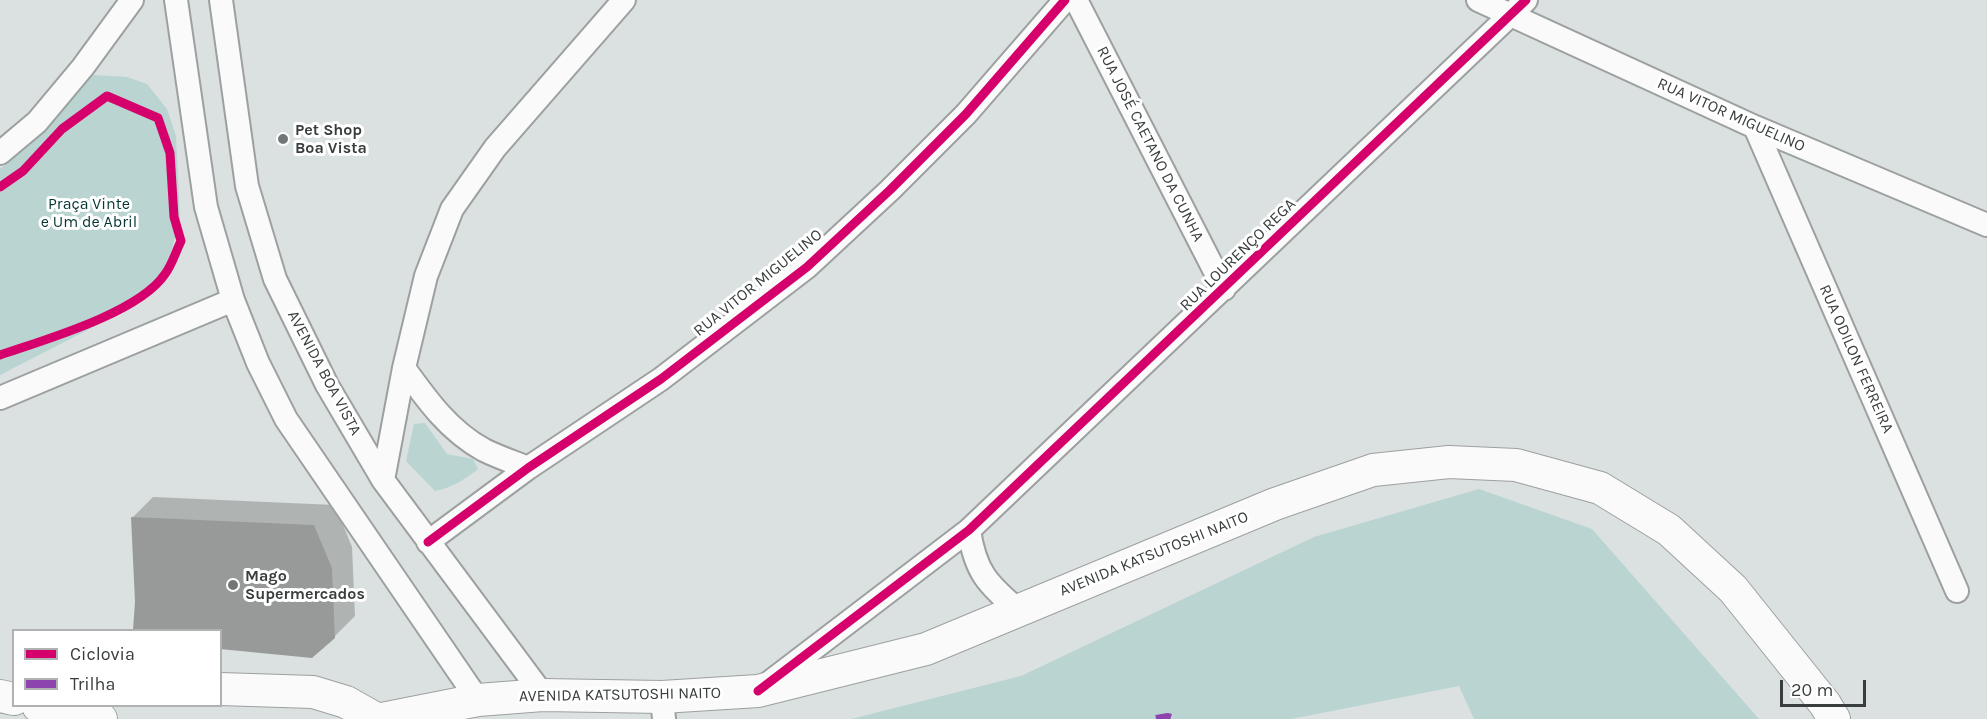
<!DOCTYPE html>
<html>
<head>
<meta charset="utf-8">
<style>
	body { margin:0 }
	#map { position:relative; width:1987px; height:719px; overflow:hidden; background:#dbe1e0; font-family:Karla,sans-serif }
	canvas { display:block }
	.legend { position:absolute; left:12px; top:629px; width:210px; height:78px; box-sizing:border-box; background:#fff; border:2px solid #b0b1b1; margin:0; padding:8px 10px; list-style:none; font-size:18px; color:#393d3d }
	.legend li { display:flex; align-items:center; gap:12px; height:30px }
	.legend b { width:30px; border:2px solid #b0b1b1 }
	.scale { position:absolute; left:1780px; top:680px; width:86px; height:27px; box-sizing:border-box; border:3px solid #393d3d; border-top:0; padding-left:8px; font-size:18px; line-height:21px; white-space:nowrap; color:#393d3d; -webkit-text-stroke:4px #fff; paint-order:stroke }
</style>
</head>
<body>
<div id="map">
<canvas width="1987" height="719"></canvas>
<ul class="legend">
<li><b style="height:8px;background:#d6006c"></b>Ciclovia</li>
<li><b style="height:8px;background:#8e44ad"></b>Trilha</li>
</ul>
<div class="scale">20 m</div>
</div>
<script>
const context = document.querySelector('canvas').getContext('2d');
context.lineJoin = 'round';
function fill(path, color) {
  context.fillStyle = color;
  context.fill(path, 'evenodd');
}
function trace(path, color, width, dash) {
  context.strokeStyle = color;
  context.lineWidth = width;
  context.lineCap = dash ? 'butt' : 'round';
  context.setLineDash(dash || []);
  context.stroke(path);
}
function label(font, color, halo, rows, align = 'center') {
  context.font = font + ' Karla,sans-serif';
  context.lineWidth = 6;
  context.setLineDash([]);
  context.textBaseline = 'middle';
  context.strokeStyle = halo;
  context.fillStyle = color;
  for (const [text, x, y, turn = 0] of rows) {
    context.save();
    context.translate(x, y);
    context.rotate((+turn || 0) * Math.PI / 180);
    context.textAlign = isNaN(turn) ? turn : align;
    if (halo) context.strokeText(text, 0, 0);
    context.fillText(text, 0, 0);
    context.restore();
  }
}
const green = new Path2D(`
	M 94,75 L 127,77 L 147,84 L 167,109 L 176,136 L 180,219 L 162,284 L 105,321 L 0,375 L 0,169 L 30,145 L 68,95 Z
	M 425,423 L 447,454 L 473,459 L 478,469 C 465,479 452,488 435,491 L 406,461 L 414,424 Z
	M 1479,489 L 1592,529 L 1759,719 L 1474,719 L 1459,686 L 1291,719 L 851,719 L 1021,676 L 1314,537 Z`);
const shadow = new Path2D(`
	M 153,497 L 335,505 L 352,547 L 355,616 L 334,637 L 220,630 L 134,630 L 136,602 L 132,518 Z`);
const building = new Path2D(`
	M 131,517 L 314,525 L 332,568 L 335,638 L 312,658 L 220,649 L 220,630 L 133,630 L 135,602 Z`);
const minor = new Path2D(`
	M 176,0 L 206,207 L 233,300 L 258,363 L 286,419 L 478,700
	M 221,0 L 247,186 L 275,279 L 327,385 L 383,480 L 543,695
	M 1076,0 L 1224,289
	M 1478,0 L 1755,127 L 1987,225
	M 1755,127 L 1957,591
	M 0,153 L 37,122 L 83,67 L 132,0
	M 404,368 C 427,400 449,431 484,450 C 498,457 513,462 528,468
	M 0,398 L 233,300
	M 383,480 L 404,368 L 426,276 L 452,209 L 495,148 L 624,0
	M 969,530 C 975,571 987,584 1018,610
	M 428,542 L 528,468 L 661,379 L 807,267 L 890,190 L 966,114 L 1065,0
	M 766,685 L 969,530 L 1526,0
	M 662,697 L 664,719`);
const secondary = new Path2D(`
	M 220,689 L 313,692 L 346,702 L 376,719
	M 0,696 L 14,699
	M 38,706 L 57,711 L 83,712 L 101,719
	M 382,719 L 478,700 L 543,695 L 662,697 L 758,691 L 926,649 L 1275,504 L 1373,470 L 1449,462 L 1516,465 L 1600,488 L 1669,530 L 1733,589 L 1825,704 L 1834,719`);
const quiet = new Path2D(`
	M 1156,719 L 1168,717 L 1174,719`);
const cycleway = new Path2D(`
	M 0,187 L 23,171 L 62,129 L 107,96 L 158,118 L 170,153 L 174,217 L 181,241 C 176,251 172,265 165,274 C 139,313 44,340 0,355
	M 428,542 L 528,468 L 661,379 L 807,267 L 890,190 L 966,114 L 1065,0
	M 758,691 L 969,530 L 1526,0`);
const markers = [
	[283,139,6,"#727676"],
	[233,585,6,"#727676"]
];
const streetNames = [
	["RUA VITOR MIGUELINO",1731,115,24],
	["RUA JOSÉ CAETANO DA CUNHA",1150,144,63],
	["RUA LOURENÇO REGA",1238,255,-44],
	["RUA VITOR MIGUELINO",758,283,-39],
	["RUA ODILON FERREIRA",1856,359,66],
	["AVENIDA BOA VISTA",324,373,62],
	["AVENIDA KATSUTOSHI NAITO",1154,554,-22],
	["AVENIDA KATSUTOSHI NAITO",620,695,-1]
];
const poiNames = [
	["Pet Shop",295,130],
	["Boa Vista",295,148],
	["Mago",245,576],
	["Supermercados",245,594]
];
const parkNames = [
	["Praça Vinte",89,204],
	["e Um de Abril",89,222]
];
fill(green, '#b9d4d1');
fill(shadow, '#0003');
fill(building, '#989a9a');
trace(minor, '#9ca09f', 26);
trace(secondary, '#9ca09f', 34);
trace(minor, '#fafafa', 22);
trace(secondary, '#fafafa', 32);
trace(quiet, '#8e44ad', 8, [15, 8]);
trace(cycleway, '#d6006c', 9);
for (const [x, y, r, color] of markers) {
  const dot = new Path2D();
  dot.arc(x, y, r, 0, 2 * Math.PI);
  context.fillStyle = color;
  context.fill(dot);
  trace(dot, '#fff', 2);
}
label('16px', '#393d3d', '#fff', streetNames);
label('bold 16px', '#393d3d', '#fff', poiNames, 'left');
label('16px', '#053834', '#fff', parkNames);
</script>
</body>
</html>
